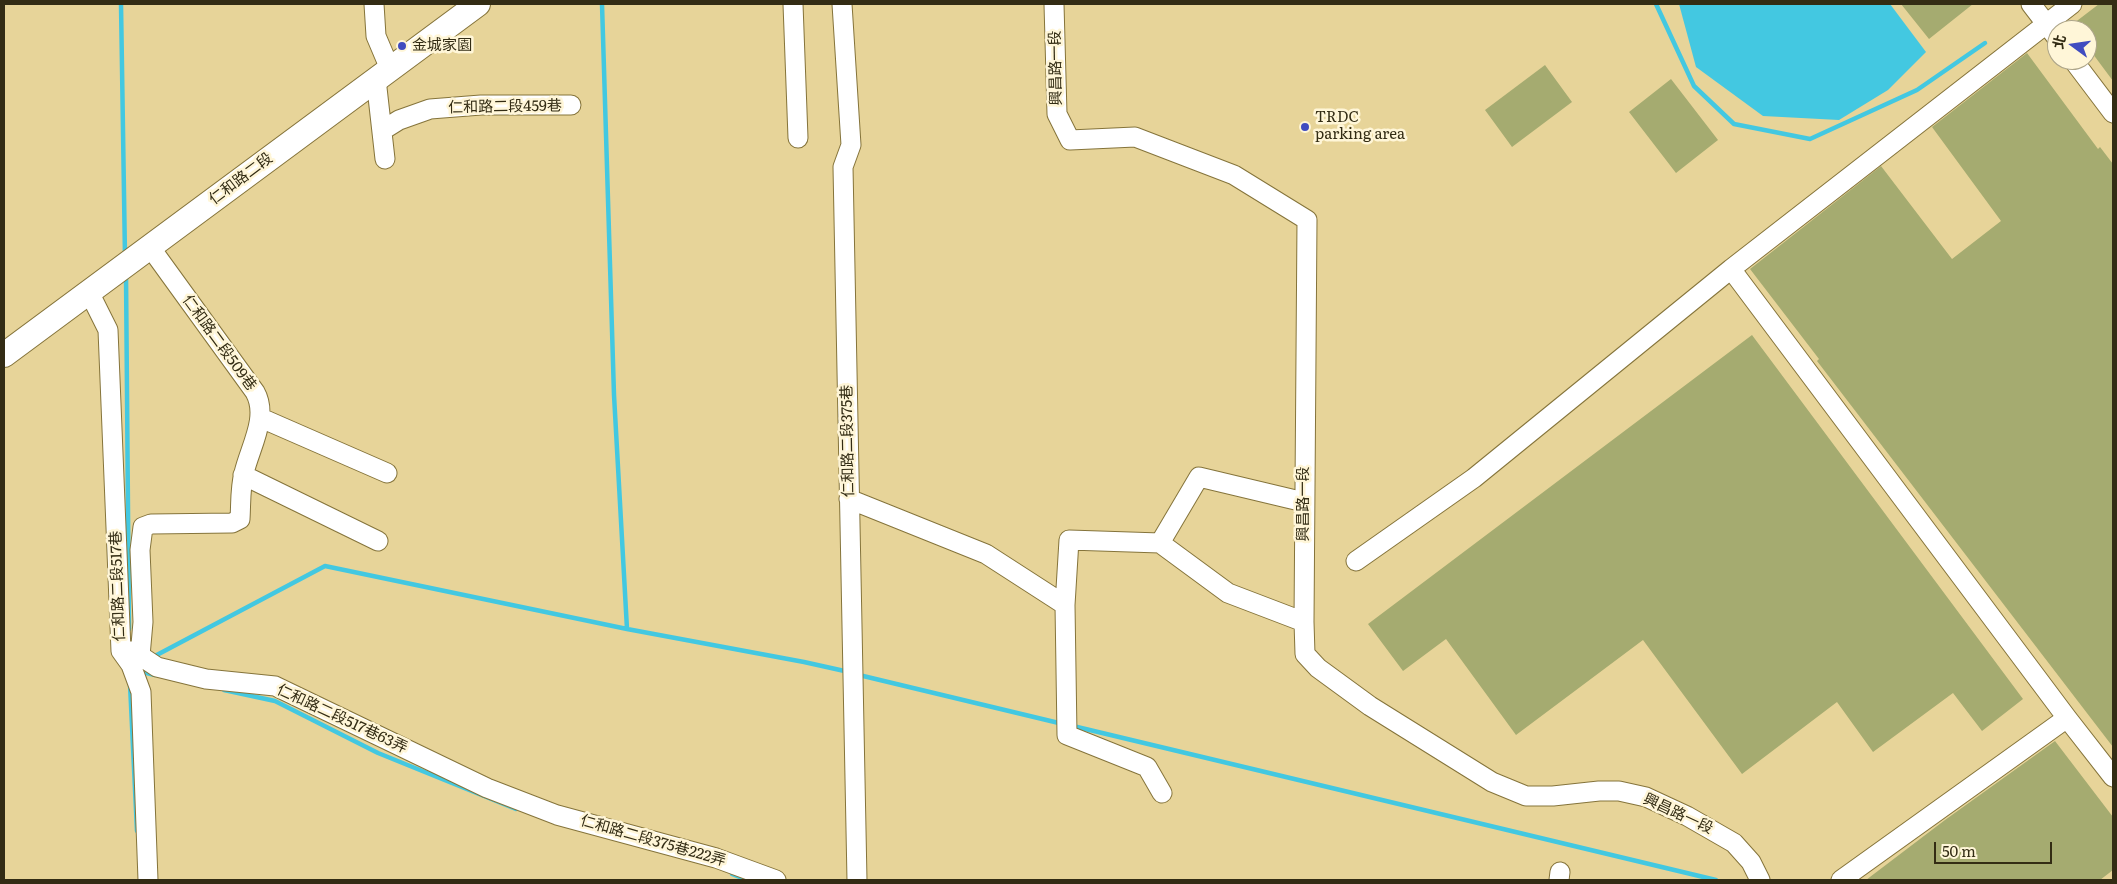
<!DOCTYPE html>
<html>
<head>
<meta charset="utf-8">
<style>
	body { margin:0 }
	#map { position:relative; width:2117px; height:884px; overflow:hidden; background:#e7d499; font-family:Literata,"Noto Sans TC",serif }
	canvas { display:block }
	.frame { position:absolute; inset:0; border:5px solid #332c14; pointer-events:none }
	.north { position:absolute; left:2047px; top:20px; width:50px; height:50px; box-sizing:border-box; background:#fff6d8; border:1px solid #ada58a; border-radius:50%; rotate:284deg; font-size:14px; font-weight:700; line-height:20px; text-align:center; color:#332c14 }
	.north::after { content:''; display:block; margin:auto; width:18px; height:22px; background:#404cc0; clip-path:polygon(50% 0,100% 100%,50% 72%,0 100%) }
	.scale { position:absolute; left:1934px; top:842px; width:118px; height:22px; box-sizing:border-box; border:2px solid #332c14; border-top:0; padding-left:6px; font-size:15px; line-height:18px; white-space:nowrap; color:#332c14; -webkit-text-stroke:4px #fff6d8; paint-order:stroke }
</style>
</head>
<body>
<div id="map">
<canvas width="2117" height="884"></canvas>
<div class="frame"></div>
<div class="north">北</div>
<div class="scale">50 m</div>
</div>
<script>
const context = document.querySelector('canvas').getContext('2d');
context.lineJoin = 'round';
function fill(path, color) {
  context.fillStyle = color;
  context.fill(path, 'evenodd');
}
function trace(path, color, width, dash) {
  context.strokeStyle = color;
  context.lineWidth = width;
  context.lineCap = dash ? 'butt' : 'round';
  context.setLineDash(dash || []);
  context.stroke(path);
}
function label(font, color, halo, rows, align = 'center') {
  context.font = font + ' Literata,"Noto Sans TC",serif';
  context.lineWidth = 5;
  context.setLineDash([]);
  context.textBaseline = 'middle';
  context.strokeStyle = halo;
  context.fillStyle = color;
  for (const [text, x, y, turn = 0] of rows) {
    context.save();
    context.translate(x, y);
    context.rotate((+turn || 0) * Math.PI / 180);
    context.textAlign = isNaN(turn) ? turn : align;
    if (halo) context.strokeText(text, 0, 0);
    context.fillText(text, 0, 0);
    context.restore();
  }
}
const water = new Path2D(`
	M 1679,4 L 1890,4 L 1926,52 L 1888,90 L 1839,120 L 1763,116 L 1696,67 Z`);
const stream = new Path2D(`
	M 121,4 L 125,257
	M 602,4 L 614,395 L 627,629
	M 1656,4 L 1694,86 L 1734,124 L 1810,139 L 1917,90 L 1985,43
	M 126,274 L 129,629
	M 153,657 L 325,566 L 627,629 L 804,662 L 849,672
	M 138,671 L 155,675
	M 859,675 L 1063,724
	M 130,684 L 137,831
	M 224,690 L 275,701 L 378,753 L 516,809
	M 1073,726 L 1716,880
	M 732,874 L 747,880`);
const building = new Path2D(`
	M 1901,4 L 1973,4 L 1929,39 Z
	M 2099,4 L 2113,4 L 2113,81 L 2087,46 L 2087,30 L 2065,30 Z
	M 2027,53 L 2098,149 L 2100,147 L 2113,164 L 2113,747 L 1817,361 L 1819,359 L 1750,269 L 1881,166 L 1952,259 L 2001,221 L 1932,127 Z
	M 1545,65 L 1572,102 L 1512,147 L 1485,110 Z
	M 1671,79 L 1718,140 L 1676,173 L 1629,112 Z
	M 1752,335 L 2023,699 L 1982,731 L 1953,693 L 1873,752 L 1837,702 L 1742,774 L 1643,640 L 1516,735 L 1446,639 L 1403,671 L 1368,624 Z
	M 2055,741 L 2113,817 L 2113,870 L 2100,880 L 1866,880 L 1945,820 Z`);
const minor = new Path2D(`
	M 374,4 L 376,36 L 390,69
	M 793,4 L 798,138
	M 842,4 L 851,145 L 843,167 L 857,880
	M 1054,4 L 1057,114 L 1070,140 L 1135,137 L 1234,175 L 1307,220 L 1304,622 L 1305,654 L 1318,668 L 1370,706 L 1492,782 L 1526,796 L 1553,796 L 1599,791 L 1619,791 L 1646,797 L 1687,816 L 1734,843 L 1751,862 L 1760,880
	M 2031,4 L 2057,38
	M 2073,60 L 2113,113
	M 376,79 L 385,159
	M 383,130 L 399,120 L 430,109 L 481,105 L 571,105
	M 1731,269 L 2067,718 L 2113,777
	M 89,292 L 108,330 L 121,651 L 131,665 L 141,692 L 148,880
	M 261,418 L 387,473
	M 243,475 L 378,541
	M 849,499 L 986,554 L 1065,605
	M 1160,543 L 1199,477 L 1304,502
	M 1356,561 L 1474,478 L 1731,269 L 2072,4
	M 121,651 L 133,651 L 157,667 L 206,679 L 275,686 L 487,788 L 557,815 L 716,858 L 776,880
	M 140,656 L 143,622 L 140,550 L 143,527 L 151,524 L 232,523 L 240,519 C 241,504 240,488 244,473 C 250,447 269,417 255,392 L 150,247
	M 1162,793 L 1147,767 L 1067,735 L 1065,605 L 1069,540 L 1160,543 L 1228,593 L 1304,622
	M 1559,880 L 1560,872
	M 1841,880 L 2067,718`);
const major = new Path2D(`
	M 4,355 L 478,4`);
const markers = [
	[402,46,5,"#404cc0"],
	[1305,127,5,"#404cc0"]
];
const poiNames = [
	["金城家園",412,46],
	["TRDC",1315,118],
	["parking area",1315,135]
];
const streetNames = [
	["興昌路一段",1056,68,-91],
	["仁和路二段459巷",505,107,-1],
	["仁和路二段",241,179,-37],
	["仁和路二段509巷",219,343,54],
	["仁和路二段375巷",848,441,-91],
	["興昌路一段",1304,504,-90],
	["仁和路二段517巷",118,586,-92],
	["仁和路二段517巷63弄",342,719,25],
	["興昌路一段",1678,814,25],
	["仁和路二段375巷222弄",653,841,16]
];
fill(water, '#43c8e1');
trace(stream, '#43c8e1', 4.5);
fill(building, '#a5ab70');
trace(minor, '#85743b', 21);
trace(major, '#85743b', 26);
trace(minor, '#fff', 19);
trace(major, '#fff', 24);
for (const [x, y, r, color] of markers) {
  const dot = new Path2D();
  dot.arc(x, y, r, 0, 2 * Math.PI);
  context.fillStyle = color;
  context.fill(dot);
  trace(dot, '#fff6d8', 2);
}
label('15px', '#332c14', '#fff6d8', poiNames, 'left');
label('15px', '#332c14', '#fff6d8', streetNames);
</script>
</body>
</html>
